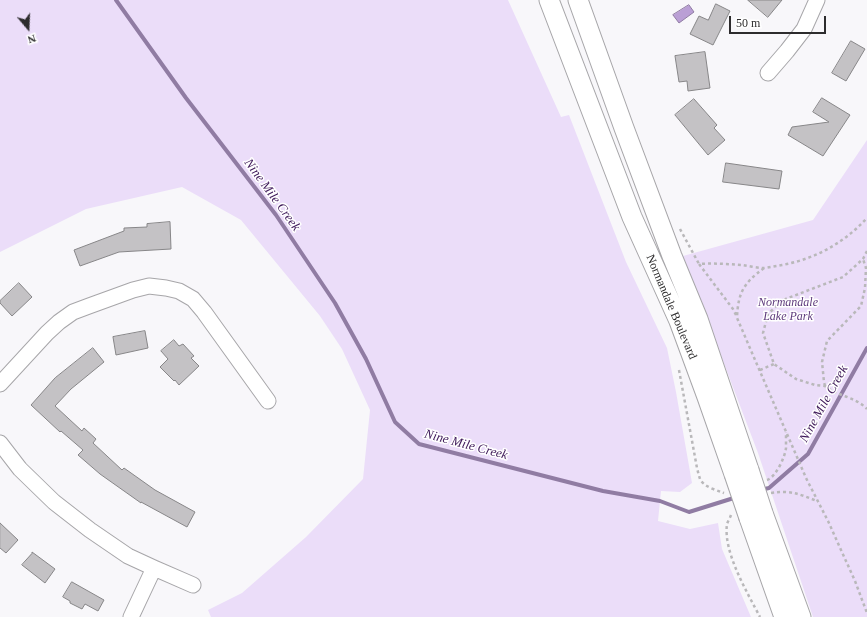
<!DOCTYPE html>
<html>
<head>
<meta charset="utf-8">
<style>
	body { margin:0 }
	#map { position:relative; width:867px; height:617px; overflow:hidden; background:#f8f7fa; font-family:"Times New Roman",serif }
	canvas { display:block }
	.north { position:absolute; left:8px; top:8px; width:40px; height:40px; -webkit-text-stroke:3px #fff; paint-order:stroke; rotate:161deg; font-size:11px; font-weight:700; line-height:16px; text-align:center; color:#2d2c2d }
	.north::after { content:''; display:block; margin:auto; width:14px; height:18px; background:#2d2c2d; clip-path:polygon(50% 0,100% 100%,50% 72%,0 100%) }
	.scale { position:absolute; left:729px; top:16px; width:97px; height:18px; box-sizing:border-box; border:2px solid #2d2c2d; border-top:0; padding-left:5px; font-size:12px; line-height:14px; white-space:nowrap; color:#2d2c2d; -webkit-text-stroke:3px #fff; paint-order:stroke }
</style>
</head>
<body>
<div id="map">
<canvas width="867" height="617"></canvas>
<div class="north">N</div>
<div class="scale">50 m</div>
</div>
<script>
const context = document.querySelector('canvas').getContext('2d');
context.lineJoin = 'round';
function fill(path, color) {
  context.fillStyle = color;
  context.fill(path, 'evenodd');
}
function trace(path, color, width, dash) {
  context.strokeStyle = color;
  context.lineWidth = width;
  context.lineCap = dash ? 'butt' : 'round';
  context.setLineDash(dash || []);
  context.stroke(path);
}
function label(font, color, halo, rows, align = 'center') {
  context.font = font + ' "Times New Roman",serif';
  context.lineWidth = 3;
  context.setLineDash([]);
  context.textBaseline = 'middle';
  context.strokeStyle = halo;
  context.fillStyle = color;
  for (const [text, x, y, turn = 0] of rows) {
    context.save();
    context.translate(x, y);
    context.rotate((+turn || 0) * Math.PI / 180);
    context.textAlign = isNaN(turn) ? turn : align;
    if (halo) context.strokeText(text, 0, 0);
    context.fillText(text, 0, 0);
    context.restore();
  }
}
const green = new Path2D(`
	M 0,0 L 508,0 L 561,117 L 569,115 L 626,262 L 667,348 L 676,392 L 692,483 L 680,492 L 661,491 L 658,521 L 690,529 L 718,523 L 722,549 L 751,617 L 211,617 L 208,610 L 242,593 L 306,537 L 363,479 L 370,410 L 342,349 L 320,316 L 241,220 L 182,187 L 86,209 L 0,252 Z
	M 867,140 L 867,617 L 813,617 L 758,453 L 683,256 L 813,220 Z`);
const water = new Path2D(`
	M 689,5 L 694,12 L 679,23 L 673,15 Z`);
const stream = new Path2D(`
	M 116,0 L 186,98 L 276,215 L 335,303 L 366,359 L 395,422 L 419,444 L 603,491 L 660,501 L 689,512 L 737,497
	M 760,490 L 769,488 L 808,454 L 867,348`);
const building = new Path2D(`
	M 748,0 L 782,0 L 768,17 Z
	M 716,4 L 730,11 L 713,45 L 690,34 L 699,16 L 708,20 Z
	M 851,41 L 865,49 L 846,81 L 832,73 Z
	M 705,52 L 710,88 L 688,91 L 687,81 L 679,82 L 675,56 Z
	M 822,98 L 850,115 L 823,156 L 788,135 L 792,127 L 829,122 L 813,112 Z
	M 694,99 L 717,125 L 714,128 L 725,140 L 708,155 L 675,115 Z
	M 726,163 L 782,171 L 779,189 L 723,182 Z
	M 170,222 L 171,249 L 119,252 L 80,266 L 74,250 L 124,231 L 124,228 L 147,227 L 147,224 Z
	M 19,283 L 32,297 L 12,316 L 0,303 L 0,301 Z
	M 145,331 L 148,348 L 116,355 L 113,337 Z
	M 174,340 L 179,346 L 183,344 L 194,356 L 191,358 L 199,366 L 179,385 L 175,380 L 174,381 L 160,367 L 168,359 L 161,351 Z
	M 93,348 L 104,362 L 71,389 L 55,406 L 82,431 L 84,428 L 96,439 L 93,443 L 122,470 L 124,468 L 155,490 L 195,512 L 187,527 L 141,502 L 141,503 L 100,474 L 78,455 L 83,450 L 61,431 L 60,432 L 31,405 L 55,378 Z
	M 0,523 L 18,540 L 6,553 L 0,548 Z
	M 32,553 L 32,552 L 55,569 L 45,583 L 22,565 Z
	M 72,582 L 104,600 L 98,611 L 85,604 L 82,609 L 70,603 L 70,601 L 63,597 Z`);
const path = new Path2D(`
	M 680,229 L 699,264
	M 867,251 L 863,259 L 843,277 L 783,300 L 768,314 L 763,333 L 774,364 L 796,379 L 815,385 L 825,386 C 837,396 856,397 867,409
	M 764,268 C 744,283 738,292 737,318 L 806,478 L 828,521 L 855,581 L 867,613
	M 736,315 L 733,309 L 699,264 C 714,263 728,264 742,265 C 749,266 757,268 764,268 C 770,267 776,266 782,265 C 815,259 844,243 867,218
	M 679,370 L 697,468 C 698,472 699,476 700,479 C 704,487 716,490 724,493
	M 760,370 L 774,364
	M 825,386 L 824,382 L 822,362 L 827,341 L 861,306 L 865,288 L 866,268 L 863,259
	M 767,480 C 776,477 785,457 786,448 C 786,443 786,437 786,432
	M 771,493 C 791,490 799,494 817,501
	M 731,515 C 730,518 728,521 727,524 C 723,552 747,592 760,617`);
const minor = new Path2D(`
	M 768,73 L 787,51 L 804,29 L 817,0
	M 0,384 L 47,333 L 59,322 L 73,312 L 89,306 L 133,290 L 149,286 L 166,288 L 179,291 L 193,299 L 204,312 L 268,401
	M 0,443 L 20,469 L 54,502 L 90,530 L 128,556 L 154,568 L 193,585
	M 131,617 L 154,568`);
const major = new Path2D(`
	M 549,0 L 632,217 L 679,321 L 707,397 L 734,474
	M 578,0 L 624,128 L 672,256 L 698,319 L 749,470
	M 763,513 L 801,617
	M 749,518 L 784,617`);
const majorBridge = new Path2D(`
	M 749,470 L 763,513
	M 734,474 L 749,518`);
const parkNames = [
	["Normandale",788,303],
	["Lake Park",788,317]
];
const streetNames = [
	["Normandale Boulevard",671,307,67]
];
const waterNames = [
	["Nine Mile Creek",272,195,54],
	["Nine Mile Creek",824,404,-61],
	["Nine Mile Creek",466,445,15]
];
fill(green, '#ebddf9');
fill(water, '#ba9fd5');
trace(water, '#907ca3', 1);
trace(stream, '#907ca3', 4);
fill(building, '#c4c2c5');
trace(building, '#878688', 1);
trace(minor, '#a7a6a9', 17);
trace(major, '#a7a6a9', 21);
trace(path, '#b9b8ba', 2.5, [3, 3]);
trace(minor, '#fff', 15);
trace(major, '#fff', 19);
trace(majorBridge, '#a7a6a9', 21, []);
trace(majorBridge, '#fff', 19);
label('italic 12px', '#5d397b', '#fff', parkNames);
label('12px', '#2d2c2d', '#fff', streetNames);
label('italic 13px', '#3e1959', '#fff', waterNames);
</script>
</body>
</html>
